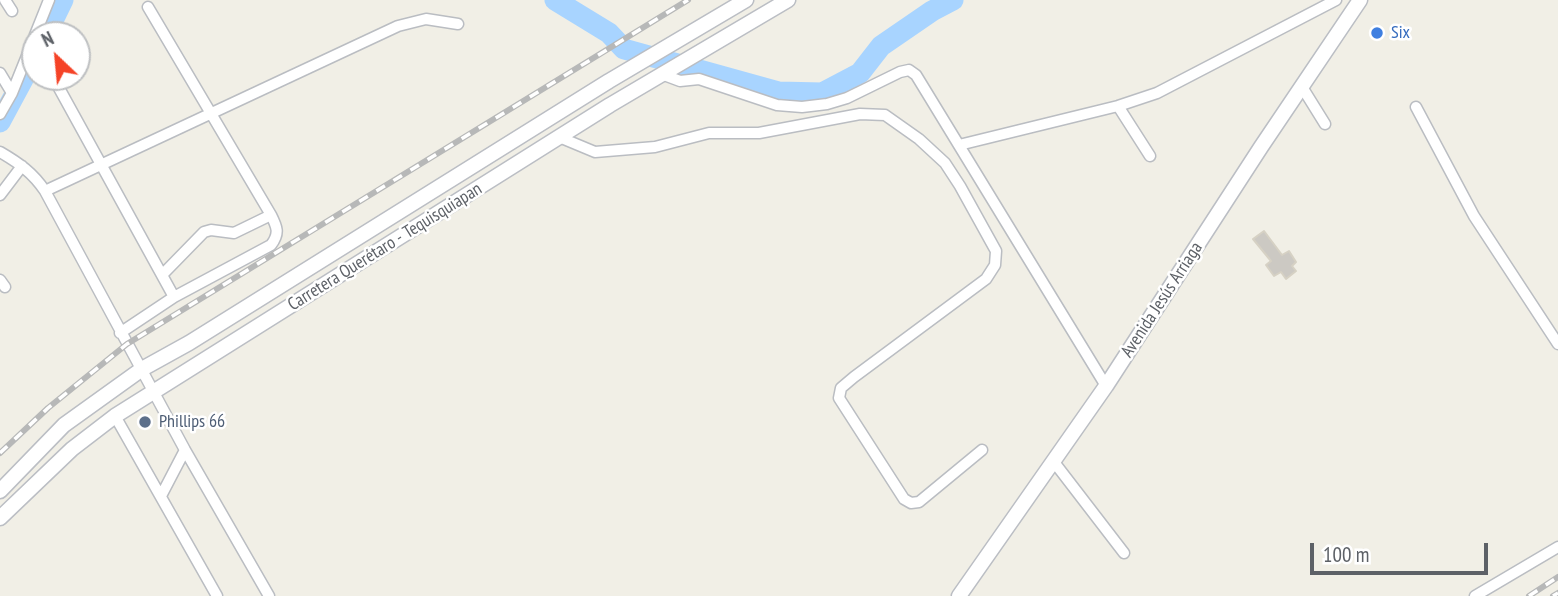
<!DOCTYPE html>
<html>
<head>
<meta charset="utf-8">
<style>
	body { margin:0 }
	#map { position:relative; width:1558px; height:596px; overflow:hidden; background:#f1efe6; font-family:"PT Sans Narrow",sans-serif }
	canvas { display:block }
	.north { position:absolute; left:21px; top:21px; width:70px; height:70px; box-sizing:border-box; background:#fff; border:2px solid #bec0c2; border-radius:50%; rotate:334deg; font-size:19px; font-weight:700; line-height:28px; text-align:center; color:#5d6167 }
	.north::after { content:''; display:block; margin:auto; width:24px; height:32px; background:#f54327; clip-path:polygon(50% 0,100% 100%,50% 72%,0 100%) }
	.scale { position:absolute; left:1310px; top:543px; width:178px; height:32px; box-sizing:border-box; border:4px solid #5d6167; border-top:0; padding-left:9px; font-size:21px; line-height:24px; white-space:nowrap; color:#5d6167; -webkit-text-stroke:5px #fff; paint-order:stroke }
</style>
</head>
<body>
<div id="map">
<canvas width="1558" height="596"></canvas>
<div class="north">N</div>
<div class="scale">100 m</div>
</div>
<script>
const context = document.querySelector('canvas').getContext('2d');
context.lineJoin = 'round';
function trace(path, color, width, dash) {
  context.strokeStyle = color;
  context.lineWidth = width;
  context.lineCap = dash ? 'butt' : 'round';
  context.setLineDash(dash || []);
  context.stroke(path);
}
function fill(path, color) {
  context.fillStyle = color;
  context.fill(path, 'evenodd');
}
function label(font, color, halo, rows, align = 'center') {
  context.font = font + ' "PT Sans Narrow",sans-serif';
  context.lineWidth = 5;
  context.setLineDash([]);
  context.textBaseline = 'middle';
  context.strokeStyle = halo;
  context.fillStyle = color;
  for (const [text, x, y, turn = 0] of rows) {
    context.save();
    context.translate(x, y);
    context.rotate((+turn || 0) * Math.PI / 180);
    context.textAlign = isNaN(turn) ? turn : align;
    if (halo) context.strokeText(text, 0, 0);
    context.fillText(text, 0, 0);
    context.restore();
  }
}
const river = new Path2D(`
	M 555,0 L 609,33 L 624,49 L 779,92 L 822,93 L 860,73 L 881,46 L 932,11 L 953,0
	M 46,35 L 63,0
	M 0,122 L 35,57`);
const building = new Path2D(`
	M 1264,231 L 1282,255 L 1289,251 L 1296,262 L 1292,266 L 1296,271 L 1286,279 L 1281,272 L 1274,276 L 1266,265 L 1271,261 L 1253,239 Z`);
const street = new Path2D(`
	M 5,0 L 12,11
	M 35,35 L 49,0
	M 0,73 L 12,93
	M 664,75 L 680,81 L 699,79 L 777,105 L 802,107 L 827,104 L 847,98 L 900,72 L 909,70 L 916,75 L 1106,386
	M 1302,87 L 1325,124
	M 59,88 L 174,297
	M 1118,106 L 1150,156
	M 1416,107 L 1474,216 L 1558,344
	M 0,114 L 12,93 L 35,36
	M 559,137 L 595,152 L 655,147 L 709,133 L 759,133 L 860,114 L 885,115 L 919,139 L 945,163 L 960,186 L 996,251 L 995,265 L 986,279 L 854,377 L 841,388 L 839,398 L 904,499 L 911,503 L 919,502 L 982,450
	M 959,145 L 1118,106 L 1157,93 L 1336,0
	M 0,152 C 19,163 33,173 45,191 L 185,450 L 269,596
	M 45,191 L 398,26 L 426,19 L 458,24
	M 0,195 L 22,166
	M 162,275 L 204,232 L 211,230 L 234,233 L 271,215
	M 0,280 L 5,287
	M 120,333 L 174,297 L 271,245 C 280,233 277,227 271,215 L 148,7
	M 115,416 L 217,596
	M 1054,462 L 1124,553
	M 161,496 L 185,450
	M 1475,596 L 1558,547`);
const secondary = new Path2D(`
	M 0,491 L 64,425 L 142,369 L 189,343 L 609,81 L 746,0
	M 0,518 L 72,449 L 115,416 L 610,105 L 788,0
	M 959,596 L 1106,386 L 1261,147 L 1360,0`);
const rail = new Path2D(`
	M 0,453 L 48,408 L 127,344 L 688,0
	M 1529,596 L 1558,577
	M 1553,596 L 1558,593`);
const markers = [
	[1377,33,7,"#3f7fe0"],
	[145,422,7,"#5c6f8a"]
];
const shopNames = [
	["Six",1391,33]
];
const streetNames = [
	["Carretera Querétaro - Tequisquiapan",385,247,-32],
	["Avenida Jesús Arriaga",1162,300,-57]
];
const serviceNames = [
	["Phillips 66",159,422]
];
trace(river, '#a8d4ff', 21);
fill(building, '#ccc9c3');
trace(building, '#d6d1c4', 2);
trace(street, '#babdc2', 13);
trace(secondary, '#bbbec4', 17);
trace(street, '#fff', 10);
trace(secondary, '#fff', 14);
trace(rail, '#b7b8b8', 6);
trace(rail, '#fff', 3.5, [10]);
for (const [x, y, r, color] of markers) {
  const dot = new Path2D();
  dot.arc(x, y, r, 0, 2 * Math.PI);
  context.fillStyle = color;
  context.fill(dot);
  trace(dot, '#fff', 2.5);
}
label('18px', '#366cbe', '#fff', shopNames, 'left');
label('18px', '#5d6167', '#fff', streetNames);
label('18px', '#4e5e75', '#fff', serviceNames, 'left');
</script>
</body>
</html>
